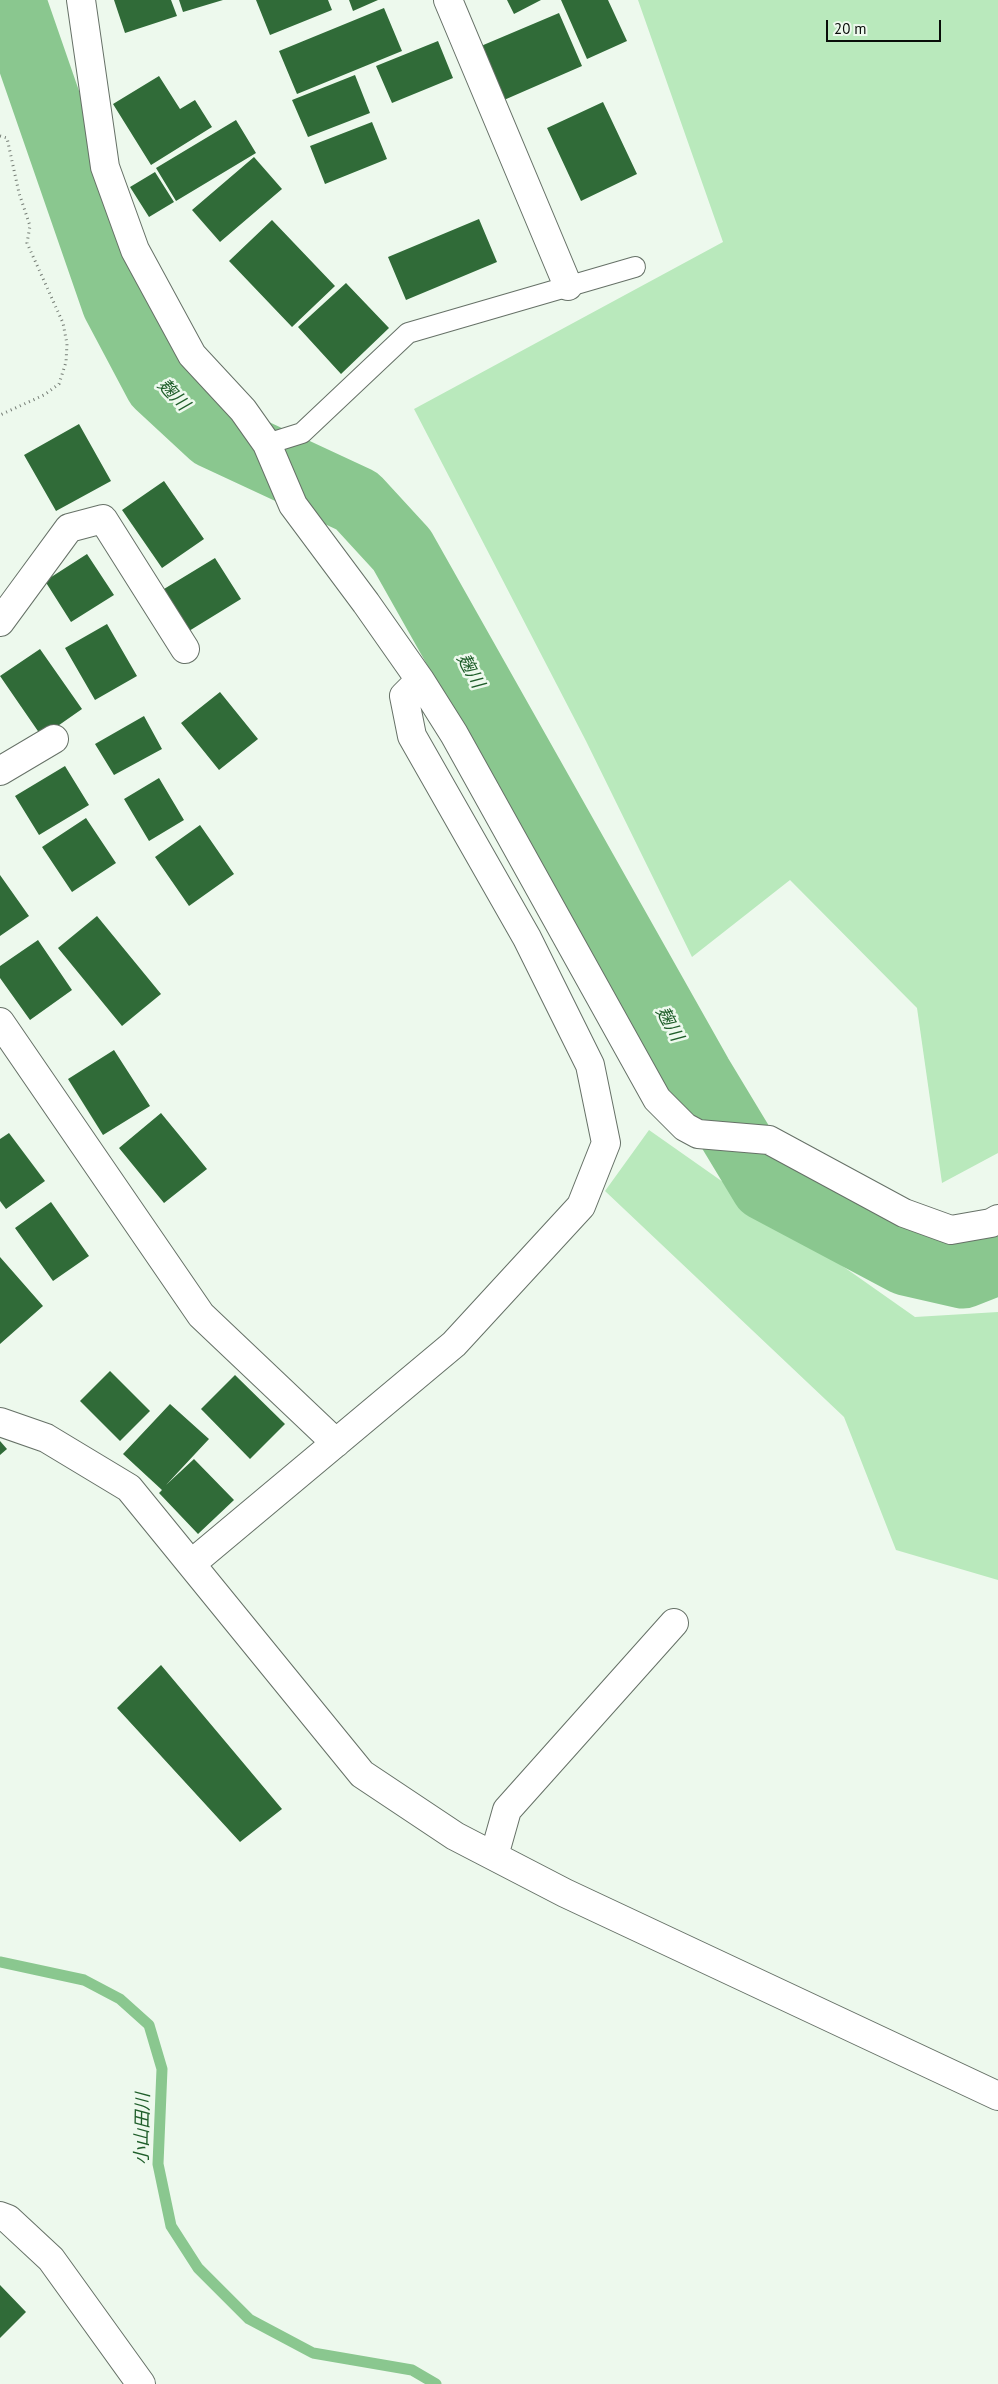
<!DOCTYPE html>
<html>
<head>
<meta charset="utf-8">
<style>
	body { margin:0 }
	#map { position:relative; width:998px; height:2384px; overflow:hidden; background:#edf9ed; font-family:"PT Sans",sans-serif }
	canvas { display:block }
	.scale { position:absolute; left:826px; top:20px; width:115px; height:22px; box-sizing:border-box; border:2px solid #090d09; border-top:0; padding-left:6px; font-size:15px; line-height:18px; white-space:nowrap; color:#090d09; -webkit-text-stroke:4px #edf9ed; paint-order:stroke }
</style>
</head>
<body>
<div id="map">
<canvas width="998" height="2384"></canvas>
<div class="scale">20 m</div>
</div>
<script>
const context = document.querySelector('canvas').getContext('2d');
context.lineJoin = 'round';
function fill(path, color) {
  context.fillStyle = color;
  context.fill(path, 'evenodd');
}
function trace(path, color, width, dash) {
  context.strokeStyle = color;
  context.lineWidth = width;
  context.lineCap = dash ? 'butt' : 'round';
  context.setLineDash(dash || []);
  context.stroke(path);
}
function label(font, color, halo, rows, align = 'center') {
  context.font = font + ' "PT Sans","Noto Sans JP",sans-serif';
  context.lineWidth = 5;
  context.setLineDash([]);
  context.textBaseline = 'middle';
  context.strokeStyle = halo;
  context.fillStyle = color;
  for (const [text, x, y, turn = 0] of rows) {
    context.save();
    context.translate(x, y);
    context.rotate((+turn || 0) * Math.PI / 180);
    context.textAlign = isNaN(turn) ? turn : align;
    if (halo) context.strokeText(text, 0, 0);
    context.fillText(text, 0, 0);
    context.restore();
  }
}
const green = new Path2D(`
	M 638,0 L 998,0 L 998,1153 L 942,1183 L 917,1008 L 790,880 L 692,957 L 586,741 L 414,409 L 723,242 Z
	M 649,1130 L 915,1317 L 998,1312 L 998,1580 L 896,1550 L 844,1417 L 605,1191 Z`);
const stream = new Path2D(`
	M 0,1962 L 84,1980 L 120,1999 L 149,2025 L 162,2069 L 158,2164 L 171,2226 L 198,2268 L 249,2319 L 313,2353 L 412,2370 L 436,2384`);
const river = new Path2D(`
	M 11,0 L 116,303 L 159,384 L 213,434 L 357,501 L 402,550 L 698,1075 L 765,1186 L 906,1261 L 963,1274 L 998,1260`);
const building = new Path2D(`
	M 114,0 L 171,0 L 177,16 L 125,33 Z
	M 179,0 L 223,0 L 183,12 Z
	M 256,0 L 328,0 L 332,10 L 270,35 Z
	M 349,0 L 378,0 L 353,11 Z
	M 507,0 L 541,0 L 514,14 Z
	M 561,0 L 608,0 L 627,41 L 587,59 Z
	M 384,8 L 402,51 L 297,94 L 279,51 Z
	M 559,13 L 582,66 L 504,100 L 481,46 Z
	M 438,41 L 453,78 L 392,103 L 376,66 Z
	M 355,75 L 370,113 L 308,137 L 292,100 Z
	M 159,76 L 180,109 L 195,100 L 212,127 L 151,165 L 113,104 Z
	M 603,102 L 637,174 L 581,201 L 547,128 Z
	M 236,120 L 256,153 L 176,201 L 156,168 Z
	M 372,122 L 387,159 L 325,184 L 310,146 Z
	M 254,157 L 282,189 L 220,242 L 192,210 Z
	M 155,172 L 174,202 L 149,217 L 130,187 Z
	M 479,219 L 497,262 L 406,300 L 388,257 Z
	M 272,220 L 335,286 L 292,327 L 229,261 Z
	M 346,283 L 389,328 L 341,374 L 298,327 Z
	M 79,424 L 111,481 L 56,511 L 24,455 Z
	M 164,481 L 204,539 L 162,568 L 122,510 Z
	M 87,554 L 114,595 L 71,622 L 45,581 Z
	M 215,558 L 241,599 L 189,631 L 164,589 Z
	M 107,624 L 137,676 L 95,700 L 65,648 Z
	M 40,649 L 82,709 L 42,737 L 0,676 Z
	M 220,692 L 258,739 L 219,770 L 181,723 Z
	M 144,716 L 162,749 L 114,775 L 95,744 Z
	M 65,766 L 89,805 L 39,835 L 15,796 Z
	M 159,778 L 184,820 L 149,841 L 124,799 Z
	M 86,818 L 116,863 L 72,892 L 42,847 Z
	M 200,825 L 234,874 L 189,906 L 155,857 Z
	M 0,875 L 29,916 L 0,936 Z
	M 97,916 L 161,994 L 122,1026 L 58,948 Z
	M 38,940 L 72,990 L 30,1020 L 0,978 L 0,966 Z
	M 114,1050 L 150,1106 L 103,1135 L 68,1079 Z
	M 161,1113 L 207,1169 L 164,1203 L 119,1148 Z
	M 9,1133 L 45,1181 L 6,1209 L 0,1201 L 0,1139 Z
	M 51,1202 L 89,1256 L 53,1281 L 15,1228 Z
	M 0,1257 L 43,1306 L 0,1344 Z
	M 110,1371 L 150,1411 L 120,1441 L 80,1401 Z
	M 235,1375 L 285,1424 L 250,1459 L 201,1409 Z
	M 170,1404 L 209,1439 L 166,1485 L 194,1459 L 234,1500 L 198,1534 L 159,1493 L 162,1490 L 123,1454 Z
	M 0,1441 L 7,1449 L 0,1455 Z
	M 161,1665 L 282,1809 L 240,1842 L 117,1708 Z
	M 0,2285 L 26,2312 L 0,2338 Z`);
const path = new Path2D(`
	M 0,136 L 7,138 L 19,193 L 30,226 L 27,243 L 63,323 L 67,344 L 66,362 L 59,384 L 44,395 L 0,415`);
const lane = new Path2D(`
	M 267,444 L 302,433 L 408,333 L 635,267`);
const street = new Path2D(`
	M 81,0 L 105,167 L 135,250 L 192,355 L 243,410 L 267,444 L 293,505 L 366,603 L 420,680 L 454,734 L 657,1099 L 685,1127 L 698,1134 L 769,1140 L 904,1213 L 951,1230 L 991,1223 L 998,1219
	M 448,0 L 568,286
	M 0,622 L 69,528 L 103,519 L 185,649
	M 0,771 L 54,739
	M 0,1022 L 201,1315 L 336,1443
	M 0,1422 L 46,1438 L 129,1488 L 362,1774 L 455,1836 L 565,1893 L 998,2096
	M 191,1564 L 454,1344 L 581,1206 L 606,1143 L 590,1065 L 527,938 L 412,736 L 404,696 L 420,680
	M 494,1856 L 507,1810 L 674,1623
	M 0,2216 L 8,2219 L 51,2259 L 141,2384`);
const waterNames = [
	["麹川",173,395,46],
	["麹川",470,671,61],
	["麹川",669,1024,61],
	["小山田川",143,2129,-89]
];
fill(green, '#b9e9bc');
trace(stream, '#8ac78f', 11);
trace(river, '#8ac78f', 69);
fill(building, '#306b38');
trace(lane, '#667167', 22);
trace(street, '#667167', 30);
trace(path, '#757d75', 3, [1, 4]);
trace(lane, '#fff', 20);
trace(street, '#fff', 28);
label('italic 18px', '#1f5e2a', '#edf9ed', waterNames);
</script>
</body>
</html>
